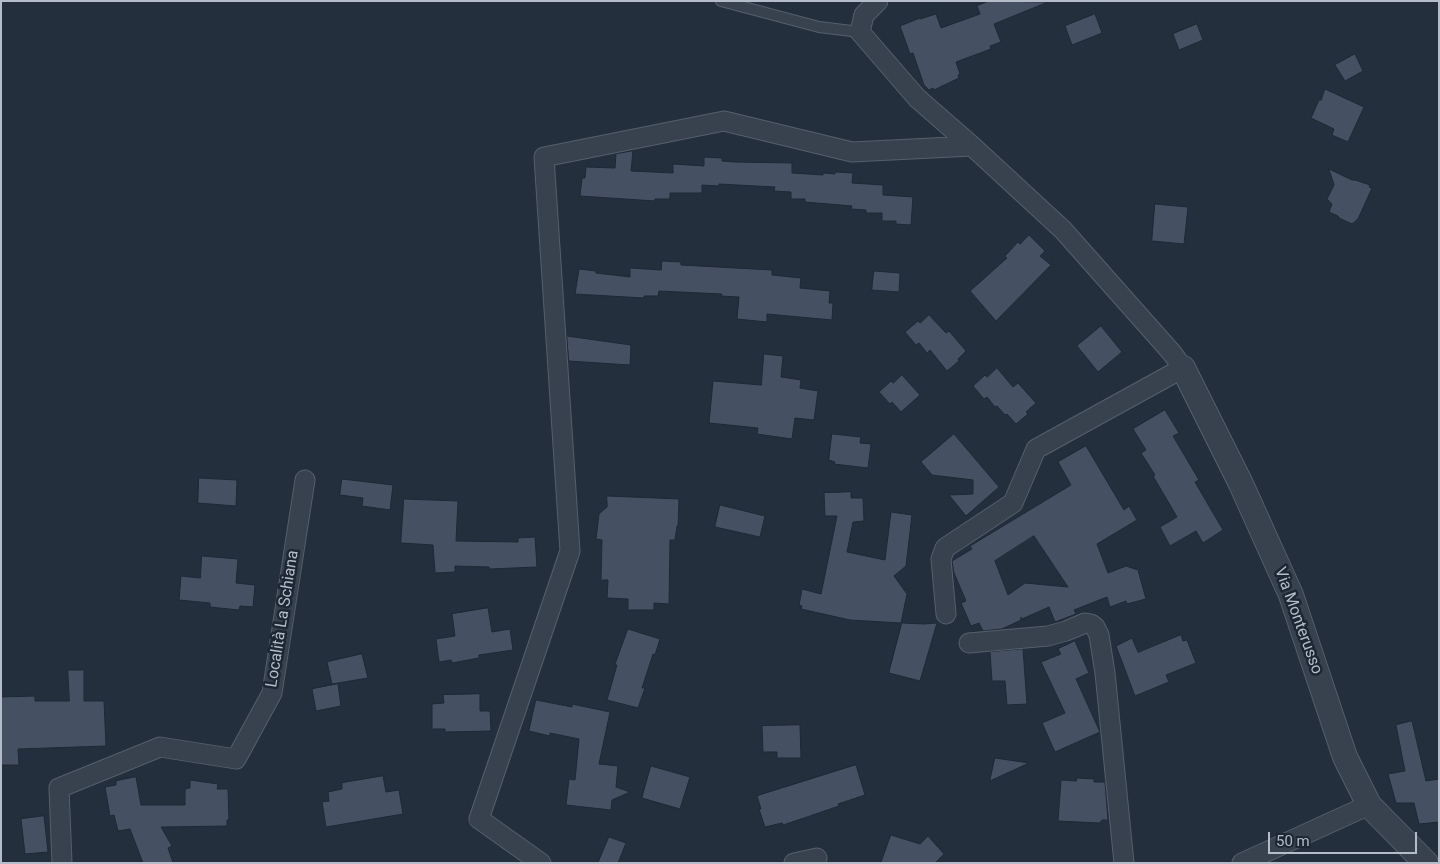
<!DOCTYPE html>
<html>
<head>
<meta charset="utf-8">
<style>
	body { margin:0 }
	#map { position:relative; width:1440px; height:864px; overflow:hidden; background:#242f3e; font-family:Roboto,sans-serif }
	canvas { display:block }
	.frame { position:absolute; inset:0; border:2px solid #b4bcc9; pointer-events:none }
	.scale { position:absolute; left:1268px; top:832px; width:149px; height:22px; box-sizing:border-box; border:2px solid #b4bcc9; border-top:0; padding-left:6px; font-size:15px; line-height:18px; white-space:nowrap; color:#b4bcc9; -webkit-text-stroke:4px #1d2633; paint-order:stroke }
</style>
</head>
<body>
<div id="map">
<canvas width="1440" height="864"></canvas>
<div class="frame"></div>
<div class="scale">50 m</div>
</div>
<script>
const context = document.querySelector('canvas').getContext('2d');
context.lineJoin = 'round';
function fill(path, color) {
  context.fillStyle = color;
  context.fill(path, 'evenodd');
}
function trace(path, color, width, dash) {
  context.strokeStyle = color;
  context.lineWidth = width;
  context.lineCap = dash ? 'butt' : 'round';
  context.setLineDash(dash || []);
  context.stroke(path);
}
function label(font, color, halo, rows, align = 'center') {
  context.font = font + ' Roboto,sans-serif';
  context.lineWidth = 5;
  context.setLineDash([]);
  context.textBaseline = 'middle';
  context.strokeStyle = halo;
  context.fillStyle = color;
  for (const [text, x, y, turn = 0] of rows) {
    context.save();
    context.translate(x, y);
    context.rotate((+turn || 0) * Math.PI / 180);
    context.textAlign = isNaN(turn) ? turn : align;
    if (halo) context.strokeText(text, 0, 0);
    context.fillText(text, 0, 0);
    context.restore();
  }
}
const building = new Path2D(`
	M 989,1 L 1048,2 L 994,24 L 1001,42 L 990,46 L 991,49 L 956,62 L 960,74 L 958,75 L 959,78 L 934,90 L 933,88 L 929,90 L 924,85 L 913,53 L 910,54 L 900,26 L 920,18 L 920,19 L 936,14 L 941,28 L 980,14 L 977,6 Z
	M 1095,14 L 1102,33 L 1072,45 L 1065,26 Z
	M 1197,24 L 1203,40 L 1179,50 L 1173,34 Z
	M 1355,54 L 1363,71 L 1345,81 L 1335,65 Z
	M 1325,89 L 1364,107 L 1348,142 L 1332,135 L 1334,129 L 1311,118 L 1319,100 L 1321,100 Z
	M 633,151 L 631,171 L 673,173 L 673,164 L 704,166 L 704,157 L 722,158 L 722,161 L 734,162 L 792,163 L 792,173 L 823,175 L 823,173 L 835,174 L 835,172 L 853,173 L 852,183 L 883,185 L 883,195 L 913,197 L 911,225 L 896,224 L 896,221 L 882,221 L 882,213 L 866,213 L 866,210 L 851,209 L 852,206 L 805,202 L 805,199 L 791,199 L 791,192 L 774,191 L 775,187 L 719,184 L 719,186 L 702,185 L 702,193 L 670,193 L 670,199 L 655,199 L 655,201 L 580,196 L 582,178 L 585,178 L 586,167 L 615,168 L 616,154 Z
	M 1329,169 L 1352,180 L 1355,180 L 1370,185 L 1369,187 L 1372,188 L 1358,219 L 1352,224 L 1339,218 L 1338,216 L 1329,212 L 1332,204 L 1327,199 L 1334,185 Z
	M 1155,204 L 1188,207 L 1184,244 L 1152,241 Z
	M 1029,235 L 1045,251 L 1040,256 L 1051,265 L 996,321 L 970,291 L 1007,258 L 1005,256 L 1018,242 L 1020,244 Z
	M 662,261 L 681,262 L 681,265 L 772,270 L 772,275 L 801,278 L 800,288 L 830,291 L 829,303 L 833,303 L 832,320 L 767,314 L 767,322 L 737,319 L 739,297 L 721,296 L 722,294 L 659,291 L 658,296 L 644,296 L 644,298 L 575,294 L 579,269 L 596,271 L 596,273 L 630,277 L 630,268 L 661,270 Z
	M 874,271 L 900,273 L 899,292 L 872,290 Z
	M 929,315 L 946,333 L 949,331 L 966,351 L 958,359 L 959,361 L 947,371 L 930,350 L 927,353 L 919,343 L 916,345 L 905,332 L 918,321 L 920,323 Z
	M 1101,326 L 1122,352 L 1098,372 L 1077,346 Z
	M 567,336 L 631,345 L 630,365 L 569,361 Z
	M 764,354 L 783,356 L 781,377 L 801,380 L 800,388 L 818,391 L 814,420 L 795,418 L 792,439 L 757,434 L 758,428 L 709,423 L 713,381 L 761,385 Z
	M 997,368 L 1013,387 L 1018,383 L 1036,403 L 1026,412 L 1028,414 L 1016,424 L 1007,414 L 1005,415 L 997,406 L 995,407 L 987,397 L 984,399 L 973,386 L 985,375 L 987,377 Z
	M 902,375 L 920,395 L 901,412 L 892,402 L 890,404 L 879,392 L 891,381 L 893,383 Z
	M 1165,410 L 1179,433 L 1173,436 L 1199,480 L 1195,482 L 1223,530 L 1203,543 L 1196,531 L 1170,546 L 1160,527 L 1177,517 L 1153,476 L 1155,475 L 1141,453 L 1146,450 L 1133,429 Z
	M 832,434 L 861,437 L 860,443 L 871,444 L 868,468 L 834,464 L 835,462 L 829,460 Z
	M 954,434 L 999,487 L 966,516 L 949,495 L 973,494 L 973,480 L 932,475 L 921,462 Z
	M 1086,446 L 1124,510 L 1129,506 L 1137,520 L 1097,544 L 1108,573 L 1126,566 L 1138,570 L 1146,599 L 1127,604 L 1126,601 L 1110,607 L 1107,597 L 1074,610 L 1076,614 L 1055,622 L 1049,607 L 1022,619 L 1021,617 L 1021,620 L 1002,629 L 983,631 L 979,623 L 971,626 L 961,603 L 966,601 L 954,573 L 952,561 L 972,549 L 970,546 L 1071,485 L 1058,462 ZM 1034,536 L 1068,587 L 1025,583 L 1008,595 L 995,561 Z
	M 199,478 L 237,480 L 236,506 L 198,503 Z
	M 342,479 L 393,485 L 390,510 L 362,506 L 363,498 L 340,495 Z
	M 851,492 L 851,498 L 863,498 L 864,521 L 853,522 L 847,552 L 885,560 L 891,512 L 912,515 L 906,566 L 894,576 L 907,594 L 901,623 L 850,620 L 801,609 L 802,606 L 799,605 L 802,589 L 821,594 L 837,516 L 825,516 L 824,493 Z
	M 607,496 L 679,499 L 678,526 L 677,526 L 675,540 L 670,540 L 669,604 L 654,603 L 654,610 L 628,610 L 628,599 L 607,598 L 608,580 L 601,580 L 602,540 L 596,539 L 599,514 L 607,507 Z
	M 404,499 L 458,501 L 456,541 L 518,542 L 518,538 L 535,537 L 537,567 L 489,569 L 489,567 L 455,566 L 455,572 L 435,573 L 433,545 L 401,543 Z
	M 720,505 L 765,516 L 760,537 L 715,527 Z
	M 202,556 L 238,559 L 236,583 L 255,585 L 253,607 L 240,606 L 239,610 L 210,607 L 210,603 L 179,600 L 181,576 L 200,578 Z
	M 488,608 L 492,632 L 510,629 L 513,650 L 479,655 L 479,658 L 452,663 L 451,660 L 439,662 L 436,639 L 455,636 L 452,614 Z
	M 902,623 L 924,624 L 937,623 L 920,681 L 889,673 Z
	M 628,629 L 660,639 L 655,655 L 653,654 L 642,688 L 645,688 L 638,708 L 607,700 L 617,665 L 615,665 Z
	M 1181,635 L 1183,641 L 1187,640 L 1196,663 L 1166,675 L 1169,682 L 1135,696 L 1116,646 L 1132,638 L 1138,652 Z
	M 1075,641 L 1089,673 L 1076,679 L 1100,732 L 1055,752 L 1042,723 L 1065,713 L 1041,662 L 1061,654 L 1058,649 Z
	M 1023,649 L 1027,704 L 1007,705 L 1005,681 L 992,681 L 990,652 Z
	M 362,654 L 368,678 L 332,684 L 327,662 Z
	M 68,670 L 84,670 L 84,701 L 104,701 L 106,746 L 18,749 L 19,765 L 1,765 L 1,697 L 35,696 L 35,701 L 69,701 Z
	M 338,684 L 341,706 L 316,711 L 312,689 Z
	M 480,694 L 480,711 L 490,711 L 491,731 L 445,732 L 445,729 L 432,729 L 432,704 L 444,703 L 443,695 Z
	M 536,700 L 572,707 L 572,704 L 610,712 L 599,764 L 618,766 L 616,787 L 630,792 L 612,800 L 611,810 L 566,805 L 569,779 L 575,780 L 579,739 L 550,733 L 550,736 L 529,731 Z
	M 1412,721 L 1426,781 L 1439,779 L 1439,822 L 1419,824 L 1414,803 L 1396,803 L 1388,774 L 1405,771 L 1396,725 Z
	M 800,725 L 801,758 L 777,758 L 777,752 L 763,752 L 762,726 Z
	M 995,758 L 1029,763 L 990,781 Z
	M 856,765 L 865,795 L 838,804 L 839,806 L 807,817 L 783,825 L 782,823 L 765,827 L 759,809 L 761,809 L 757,796 Z
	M 651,766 L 690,777 L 680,809 L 642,798 Z
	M 383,776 L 386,792 L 399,790 L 403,814 L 326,827 L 322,802 L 329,801 L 328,792 L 342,789 L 342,783 Z
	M 136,777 L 141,805 L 185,805 L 185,789 L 190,788 L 190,780 L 218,784 L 217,789 L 228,789 L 229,820 L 227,820 L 227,826 L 161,827 L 172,846 L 168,848 L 173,863 L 143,863 L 130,829 L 118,831 L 114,815 L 110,816 L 105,787 L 116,785 L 116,781 Z
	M 1077,778 L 1094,779 L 1094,782 L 1105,782 L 1108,820 L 1102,820 L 1100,823 L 1058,821 L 1061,780 L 1076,781 Z
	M 44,816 L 48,852 L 25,854 L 21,819 Z
	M 891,835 L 920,844 L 928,836 L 944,854 L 935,863 L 881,863 Z
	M 609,837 L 626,843 L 618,863 L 598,863 Z`);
const service = new Path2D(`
	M 721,1 L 819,27 L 860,32`);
const minor = new Path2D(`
	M 878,1 L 864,15 L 860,32 L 917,98 L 972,146
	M 969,643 L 1048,636 L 1066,631 L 1085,623 L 1091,624 L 1095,627 L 1099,635 L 1105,673 L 1124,863
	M 62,863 L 59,788 L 160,747 L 236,759 L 272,693 L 305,480
	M 541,863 L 479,819 L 570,551 L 544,157 L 724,121 L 852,152 L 972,146 L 1063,230 L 1172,353 L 1183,368 L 1036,449 L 1013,503 L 945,548 L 941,559 L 946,614
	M 794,863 L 817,858
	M 1242,863 L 1369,805`);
const tertiary = new Path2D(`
	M 1183,368 L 1241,484 L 1291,595 L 1345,757 L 1369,805 L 1426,863`);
const streetNames = [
	["Località La Schiana",283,619,-81],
	["Via Monterusso",1298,621,70]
];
fill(building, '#455162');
trace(building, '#1f2835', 1);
trace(service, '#565f6c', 12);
trace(minor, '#565f6c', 21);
trace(tertiary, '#565f6c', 26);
trace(service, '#38414e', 10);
trace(minor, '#38414e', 19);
trace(tertiary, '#38414e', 24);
label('16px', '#b4bcc9', '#1d2633', streetNames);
</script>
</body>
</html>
